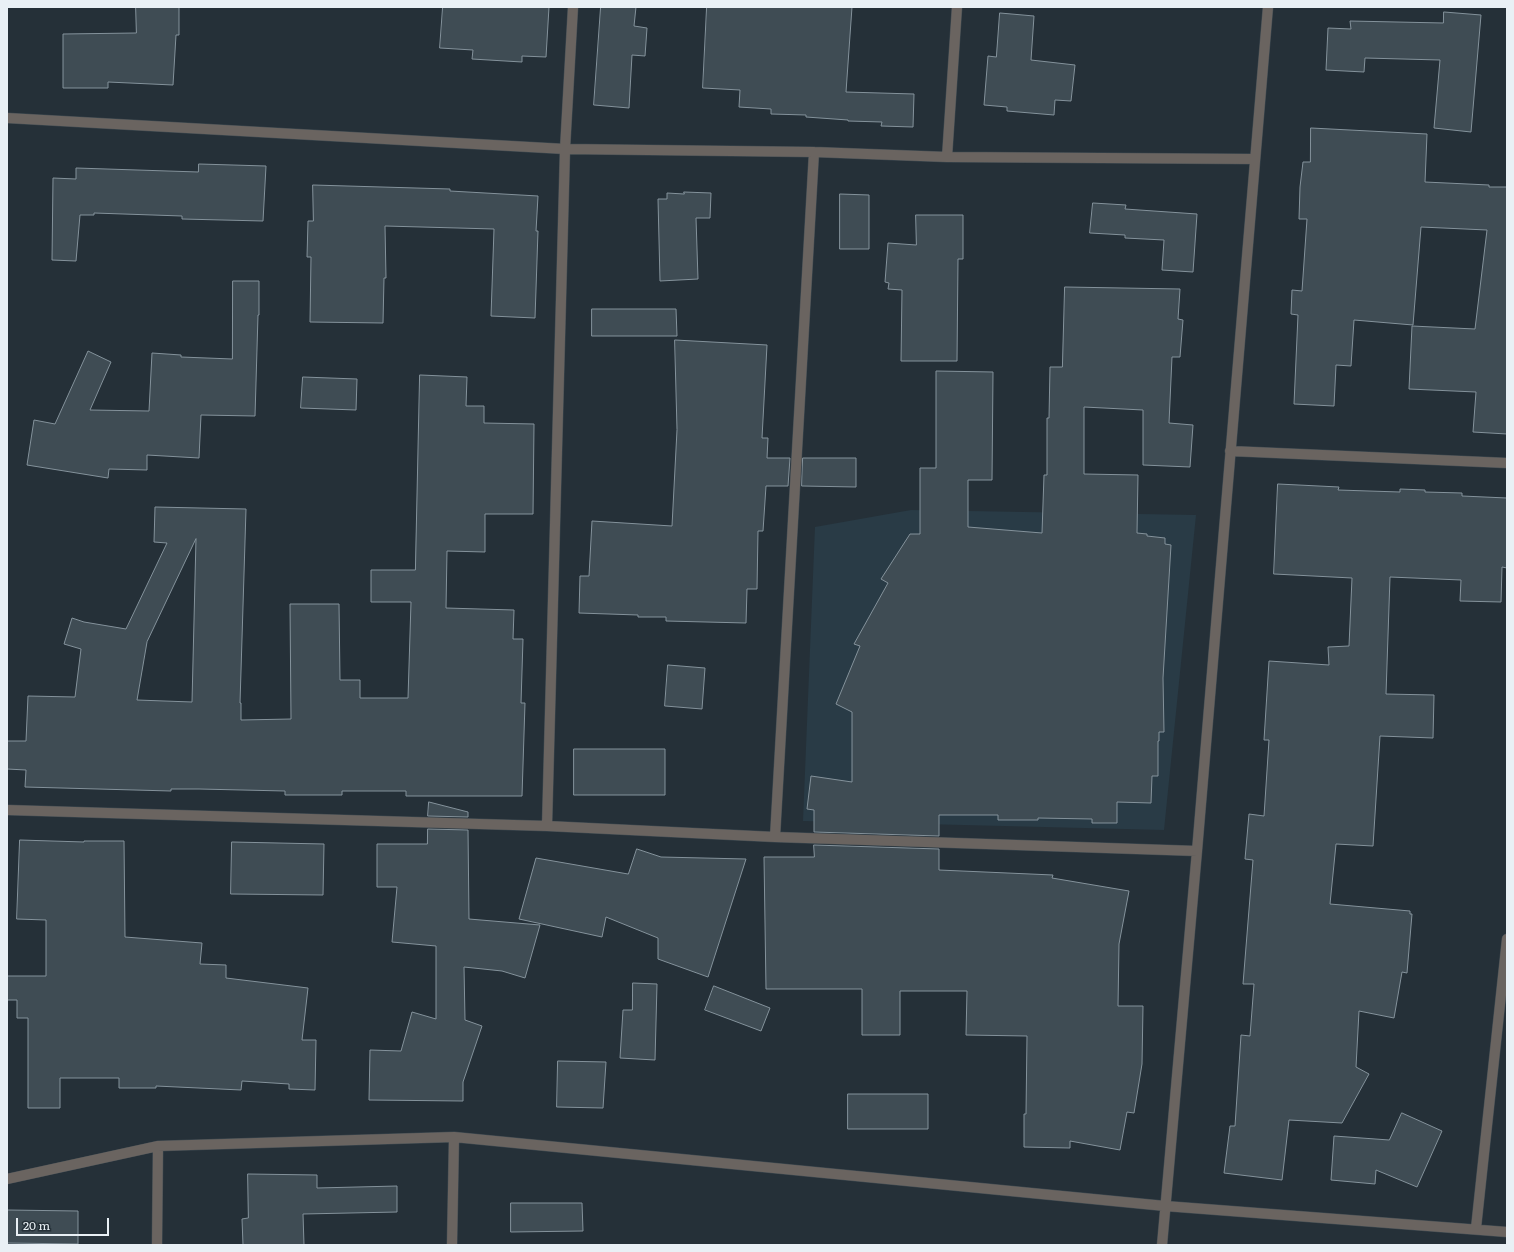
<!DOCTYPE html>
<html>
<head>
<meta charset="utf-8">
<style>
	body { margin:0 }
	#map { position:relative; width:1514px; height:1252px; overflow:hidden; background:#253038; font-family:Literata,serif }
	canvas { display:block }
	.frame { position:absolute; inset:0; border:8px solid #e9f0f5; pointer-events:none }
	.scale { position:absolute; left:16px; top:1218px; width:93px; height:18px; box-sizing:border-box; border:2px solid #e9f0f5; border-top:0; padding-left:5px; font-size:12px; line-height:14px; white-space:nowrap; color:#e9f0f5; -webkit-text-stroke:3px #253038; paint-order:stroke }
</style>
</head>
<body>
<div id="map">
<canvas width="1514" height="1252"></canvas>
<div class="frame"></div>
<div class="scale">20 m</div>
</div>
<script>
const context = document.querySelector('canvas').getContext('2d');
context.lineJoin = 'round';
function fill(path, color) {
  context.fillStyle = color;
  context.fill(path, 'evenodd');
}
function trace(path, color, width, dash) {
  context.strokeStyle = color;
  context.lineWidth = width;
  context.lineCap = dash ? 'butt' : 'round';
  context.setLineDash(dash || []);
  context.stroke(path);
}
const built = new Path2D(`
	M 911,510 L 1196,515 L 1164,830 L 803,821 L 815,527 Z`);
const building = new Path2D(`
	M 136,7 L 179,7 L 179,35 L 176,35 L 173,85 L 108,82 L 108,88 L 63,88 L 63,34 L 136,33 Z
	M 443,7 L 549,7 L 546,57 L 522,56 L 522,62 L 472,59 L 473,50 L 440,48 Z
	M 601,7 L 636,7 L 634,26 L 647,28 L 645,56 L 632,55 L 629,108 L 594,105 Z
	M 707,7 L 852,7 L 846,92 L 914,94 L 913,127 L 881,126 L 882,122 L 848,121 L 848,120 L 806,117 L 806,115 L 771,114 L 771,109 L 739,107 L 740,90 L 703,88 Z
	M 1444,12 L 1481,15 L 1471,132 L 1434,128 L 1440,60 L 1365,58 L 1364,72 L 1326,70 L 1328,28 L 1351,29 L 1350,21 L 1443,23 Z
	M 1000,13 L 1034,16 L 1031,60 L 1075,65 L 1071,101 L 1055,100 L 1054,115 L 1007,111 L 1007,107 L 984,105 L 988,56 L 996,57 Z
	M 1311,128 L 1427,134 L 1425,182 L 1489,185 L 1489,187 L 1507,187 L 1507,434 L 1473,432 L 1476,392 L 1409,389 L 1412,326 L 1475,329 L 1487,230 L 1421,227 L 1413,325 L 1354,320 L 1351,366 L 1336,365 L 1334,406 L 1294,404 L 1298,315 L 1291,314 L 1292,290 L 1302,291 L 1307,219 L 1299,219 L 1300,187 L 1303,162 L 1310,162 Z
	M 199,164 L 266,166 L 263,221 L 182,219 L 182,216 L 94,213 L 94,215 L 80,215 L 76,261 L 52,260 L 53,178 L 76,179 L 76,168 L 198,172 Z
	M 313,185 L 450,189 L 450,191 L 538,196 L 536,231 L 538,231 L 535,318 L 491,316 L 494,229 L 385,226 L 386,278 L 384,278 L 383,323 L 310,322 L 311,257 L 307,257 L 308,221 L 313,221 Z
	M 684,192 L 711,193 L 710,218 L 696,218 L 698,279 L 660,281 L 658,199 L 667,199 L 667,193 L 684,194 Z
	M 840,194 L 869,195 L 869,249 L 840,249 Z
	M 1093,203 L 1126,205 L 1125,209 L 1197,214 L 1193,272 L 1162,270 L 1164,240 L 1125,238 L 1125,235 L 1090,233 Z
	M 916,215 L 963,215 L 963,259 L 958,259 L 957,361 L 901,361 L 902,290 L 888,289 L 889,283 L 885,282 L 888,243 L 916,245 Z
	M 233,281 L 259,281 L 259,315 L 258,315 L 255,416 L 201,415 L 199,458 L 147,455 L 147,470 L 109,469 L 108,478 L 27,465 L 34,420 L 55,424 L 88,351 L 111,362 L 90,410 L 149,411 L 152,353 L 181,355 L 181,357 L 232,359 Z
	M 1065,287 L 1180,289 L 1178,319 L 1183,320 L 1180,357 L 1172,357 L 1169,423 L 1193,425 L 1190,467 L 1143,465 L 1143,410 L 1084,407 L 1084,474 L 1138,475 L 1137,533 L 1147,534 L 1147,536 L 1165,538 L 1165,544 L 1171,545 L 1163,678 L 1164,732 L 1159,732 L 1159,741 L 1158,741 L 1158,776 L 1152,776 L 1151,803 L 1117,802 L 1117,823 L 1092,823 L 1092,819 L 1038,818 L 1038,820 L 998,820 L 998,815 L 939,815 L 939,836 L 814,832 L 814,810 L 807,809 L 811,776 L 852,782 L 852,712 L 836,704 L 860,646 L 854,644 L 888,583 L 881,579 L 910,534 L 920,534 L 920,468 L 936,468 L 936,371 L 993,372 L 992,480 L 968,480 L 968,527 L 1042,533 L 1044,475 L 1047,475 L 1047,418 L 1049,418 L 1050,367 L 1062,367 Z
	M 592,309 L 676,309 L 677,336 L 592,336 Z
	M 675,340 L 767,345 L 762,438 L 768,438 L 767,458 L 790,458 L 788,486 L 766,486 L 763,531 L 758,531 L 757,589 L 747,589 L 746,623 L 666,621 L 666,617 L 638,617 L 638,615 L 579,613 L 580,576 L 589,576 L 592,521 L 672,526 L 677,430 Z
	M 420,375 L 467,377 L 466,406 L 484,406 L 484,423 L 534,424 L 533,514 L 485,514 L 485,552 L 447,551 L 446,608 L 514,610 L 513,639 L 523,639 L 521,703 L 525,703 L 522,796 L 406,796 L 406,791 L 342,791 L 342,795 L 285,795 L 285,791 L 199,789 L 171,789 L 171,791 L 25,787 L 26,770 L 7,769 L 7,741 L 26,741 L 28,696 L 75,697 L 81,649 L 64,644 L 72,618 L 84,622 L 126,629 L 167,543 L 154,542 L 155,507 L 246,509 L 240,703 L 241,703 L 241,720 L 291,719 L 290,604 L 339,604 L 340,680 L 360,680 L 360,698 L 408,698 L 411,602 L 371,602 L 371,570 L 415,570 ZM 196,539 L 192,702 L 137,700 L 147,642 Z
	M 303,377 L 357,379 L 356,410 L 301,408 Z
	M 803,458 L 856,458 L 856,487 L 802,486 Z
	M 1278,484 L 1339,487 L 1338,490 L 1400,492 L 1400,489 L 1425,490 L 1425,492 L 1462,493 L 1462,496 L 1507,498 L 1507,568 L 1502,567 L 1501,602 L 1460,601 L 1461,580 L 1390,577 L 1386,694 L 1434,695 L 1433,738 L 1380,736 L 1373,846 L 1336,844 L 1330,904 L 1410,911 L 1410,914 L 1412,914 L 1407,973 L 1402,972 L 1394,1018 L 1359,1011 L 1356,1067 L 1369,1074 L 1342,1123 L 1289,1120 L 1282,1180 L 1224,1173 L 1230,1126 L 1235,1126 L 1241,1035 L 1250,1036 L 1254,984 L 1243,984 L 1253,860 L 1245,859 L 1249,814 L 1264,816 L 1269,740 L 1264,740 L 1269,661 L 1329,665 L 1328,647 L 1349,646 L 1352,578 L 1274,574 Z
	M 668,665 L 705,668 L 702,709 L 665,706 Z
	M 574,749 L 665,749 L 665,795 L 574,795 Z
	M 429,802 L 468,812 L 468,817 L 428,816 Z
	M 428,829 L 468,830 L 469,919 L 540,925 L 525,978 L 502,971 L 464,967 L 465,1020 L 482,1026 L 463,1082 L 463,1101 L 369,1100 L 370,1050 L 401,1051 L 412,1012 L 436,1019 L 436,946 L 392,942 L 397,887 L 377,887 L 377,844 L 427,844 Z
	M 20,840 L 84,842 L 84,841 L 124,841 L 125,937 L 202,943 L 200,964 L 226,965 L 226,978 L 308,988 L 302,1040 L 316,1040 L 315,1090 L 289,1089 L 289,1084 L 242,1081 L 241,1090 L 156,1086 L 156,1088 L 119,1088 L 119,1078 L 60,1078 L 60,1108 L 28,1108 L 28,1018 L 17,1018 L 17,1000 L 7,1000 L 7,976 L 46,976 L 46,920 L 17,919 Z
	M 232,842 L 324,844 L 323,895 L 231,894 Z
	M 814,845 L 939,849 L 939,870 L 1053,875 L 1052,878 L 1129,891 L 1119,944 L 1118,1006 L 1143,1006 L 1142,1064 L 1134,1113 L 1127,1112 L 1120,1150 L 1070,1141 L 1070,1148 L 1024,1147 L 1024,1114 L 1026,1114 L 1027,1036 L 966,1035 L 967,991 L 900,991 L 900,1035 L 862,1035 L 862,989 L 766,989 L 764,857 L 814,857 Z
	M 637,849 L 661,857 L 746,859 L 708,977 L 658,959 L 658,938 L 606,917 L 602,937 L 519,919 L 536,858 L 628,874 Z
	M 633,983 L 657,984 L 655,1060 L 620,1058 L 623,1010 L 632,1010 Z
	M 714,986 L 770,1008 L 761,1031 L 705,1010 Z
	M 558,1061 L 606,1062 L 603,1108 L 557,1107 Z
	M 848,1094 L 928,1094 L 928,1129 L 848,1129 Z
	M 1402,1113 L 1442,1131 L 1417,1187 L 1376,1170 L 1375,1184 L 1331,1180 L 1334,1136 L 1389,1140 Z
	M 248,1174 L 317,1175 L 317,1188 L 397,1186 L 397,1212 L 303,1214 L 304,1245 L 243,1245 L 242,1219 L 248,1218 Z
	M 511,1203 L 582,1203 L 583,1231 L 511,1232 Z
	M 7,1210 L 78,1211 L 78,1244 L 7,1243 Z`);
const minor = new Path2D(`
	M 7,118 L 565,149 L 814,152 L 947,157 L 1255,159
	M 947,157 L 957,7
	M 1230,451 L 1507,463
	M 7,810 L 547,826 L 775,837 L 1197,851
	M 547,826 L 565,149 L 573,7
	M 775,837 L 814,152
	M 7,1179 L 158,1146 L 454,1137 L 1165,1206 L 1507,1232
	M 1476,1228 L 1507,939
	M 157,1245 L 158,1146
	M 452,1245 L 454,1137
	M 1162,1245 L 1197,851 L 1268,7`);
fill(built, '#293b46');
fill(building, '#3f4c54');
trace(building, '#84929b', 1);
trace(minor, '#404b52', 11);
trace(minor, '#6a6460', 10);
</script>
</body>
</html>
